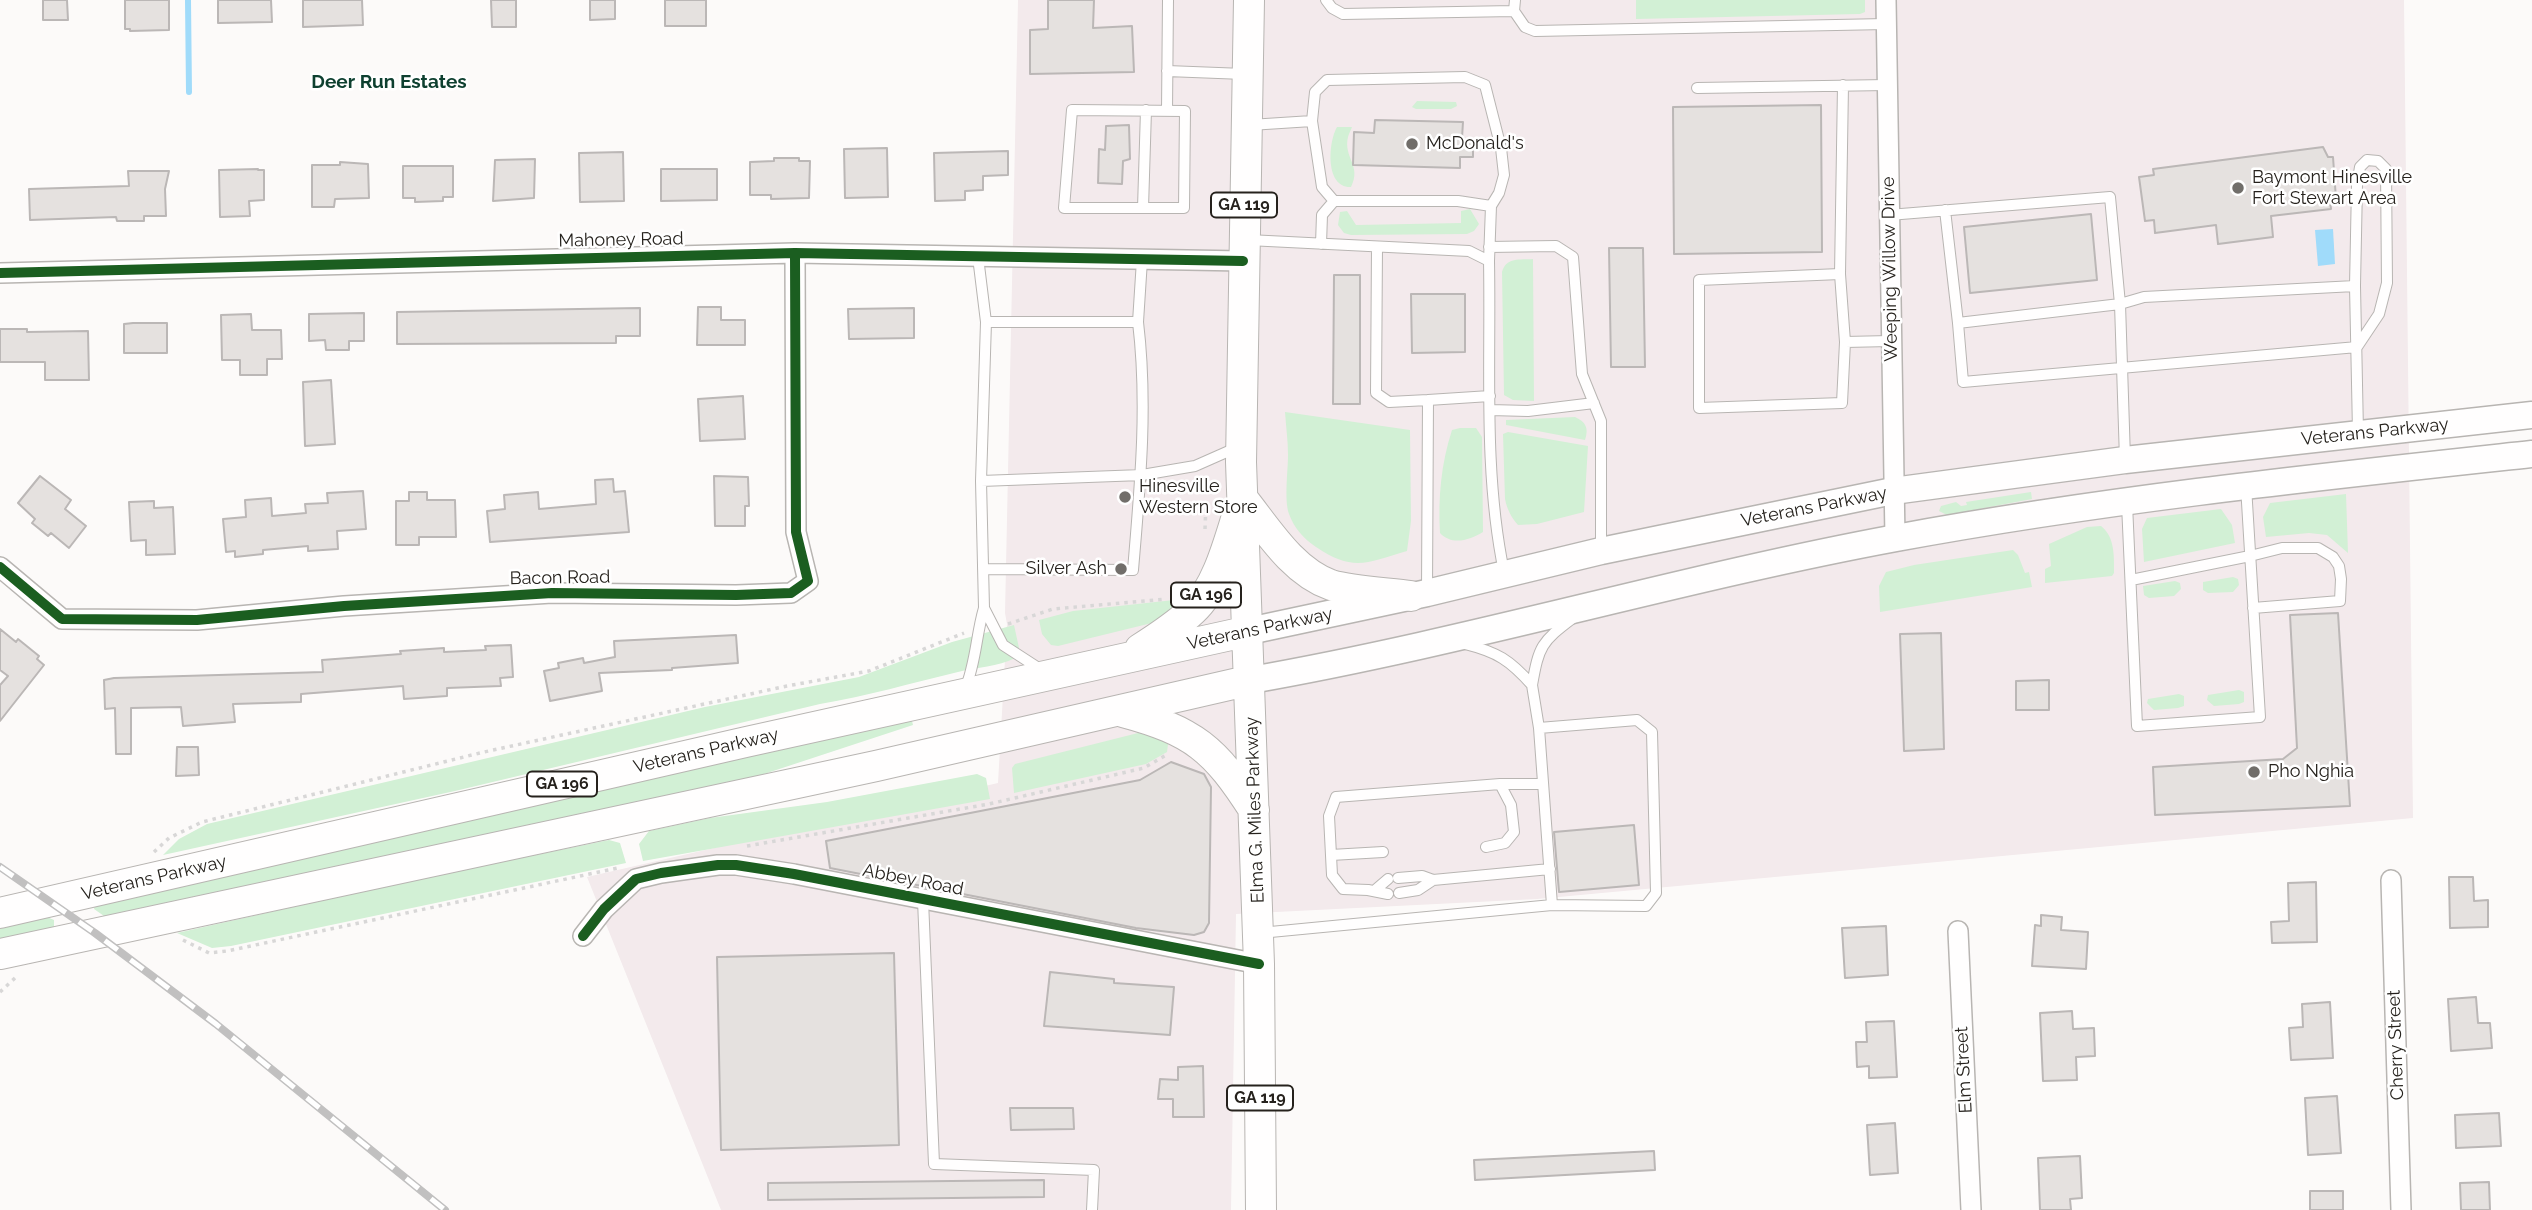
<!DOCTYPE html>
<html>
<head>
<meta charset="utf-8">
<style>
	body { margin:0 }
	canvas { display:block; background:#fcfaf9 }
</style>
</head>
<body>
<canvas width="2532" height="1210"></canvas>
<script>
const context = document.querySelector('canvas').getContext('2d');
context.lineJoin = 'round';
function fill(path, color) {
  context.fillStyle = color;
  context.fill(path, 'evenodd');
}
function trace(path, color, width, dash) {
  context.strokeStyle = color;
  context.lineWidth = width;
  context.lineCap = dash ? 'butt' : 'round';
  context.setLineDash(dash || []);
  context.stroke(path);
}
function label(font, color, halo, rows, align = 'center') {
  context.font = font + ' Raleway,sans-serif';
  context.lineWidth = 5;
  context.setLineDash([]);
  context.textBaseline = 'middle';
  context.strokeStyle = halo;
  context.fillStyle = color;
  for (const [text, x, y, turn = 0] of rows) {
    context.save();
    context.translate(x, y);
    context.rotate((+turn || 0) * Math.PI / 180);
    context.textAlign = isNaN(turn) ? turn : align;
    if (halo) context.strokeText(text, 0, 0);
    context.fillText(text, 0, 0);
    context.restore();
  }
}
const commercial = new Path2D(`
	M 1018,0 L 2404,0 L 2413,818 L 1537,899 L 1236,914 L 1231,1210 L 721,1210 L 587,877 L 998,783 L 1007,624 L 1005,613 Z`);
const green = new Path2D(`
	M 1636,0 L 1865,0 L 1865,12 L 1860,14 L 1636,19 Z
	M 1417,101 L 1456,102 L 1457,106 L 1451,109 L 1416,109 L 1412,107 Z
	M 1337,127 L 1352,127 C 1351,130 1349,133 1348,137 C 1343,158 1362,165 1351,187 C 1325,188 1328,143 1337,127 Z
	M 1470,209 L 1479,224 L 1474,231 L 1467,234 L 1351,235 L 1344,233 L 1338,225 L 1340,212 L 1347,211 L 1356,225 L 1461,223 L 1461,211 Z
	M 1533,259 L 1534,401 L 1513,400 L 1504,395 L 1502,272 C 1506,257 1520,260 1533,259 Z
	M 1285,412 L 1410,430 L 1411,521 L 1407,551 C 1367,563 1353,572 1316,547 C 1304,539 1294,528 1289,514 C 1284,500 1288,471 1288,455 C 1288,441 1286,427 1285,412 Z
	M 1575,417 C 1586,422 1589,428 1585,440 L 1506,425 L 1506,420 Z
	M 1460,428 L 1476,428 L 1482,437 L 1483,532 C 1470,540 1452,546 1440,533 C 1438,498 1441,464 1452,430 Z
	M 1508,432 L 1588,446 L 1584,512 L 1537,524 L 1518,525 C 1511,517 1507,509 1505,499 L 1503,434 Z
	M 2031,492 L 2032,499 L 1947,515 L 1939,511 L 1941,506 L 1956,502 L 1961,506 L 1967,505 L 1966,502 Z
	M 2346,494 L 2348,553 L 2327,535 L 2309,533 L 2266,537 L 2263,517 L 2270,503 Z
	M 2221,509 L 2232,525 L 2235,543 L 2144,562 L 2142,529 L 2147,518 Z
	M 2101,526 C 2115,537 2114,556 2114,573 L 2112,576 L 2045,583 L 2045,569 L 2051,566 L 2049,544 L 2087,527 Z
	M 2013,550 L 2018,555 L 2025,573 L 2029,572 L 2032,587 L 1880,612 L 1879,586 L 1886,572 L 1914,565 Z
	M 2233,577 L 2238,579 L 2239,585 L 2233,592 L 2208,593 L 2203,590 L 2203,582 Z
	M 2175,581 L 2180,583 L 2181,589 L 2174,596 L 2149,598 L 2144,595 L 2143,586 Z
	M 1183,599 L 1185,606 L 1156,622 L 1058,646 L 1051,645 L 1042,634 L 1039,620 L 1073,611 Z
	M 1014,625 L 1019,648 L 1015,658 C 998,667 977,667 958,672 C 912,683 867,696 820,704 L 455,791 L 163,855 L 179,839 L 207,824 L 705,707 L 859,677 L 952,642 Z
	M 2239,690 L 2244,692 L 2244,702 L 2239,704 L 2214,706 L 2207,700 L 2208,695 Z
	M 2179,694 L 2184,696 L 2184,706 L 2178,708 L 2154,710 L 2147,703 L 2148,699 Z
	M 911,717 L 913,725 L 758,776 L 104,916 L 94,909 L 95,905 Z
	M 1142,732 L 1169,737 L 1167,752 L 1146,764 L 1014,793 L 1012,768 L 1015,764 Z
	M 977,774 L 986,778 L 990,799 L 643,861 L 639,844 L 649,831 L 710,818 L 827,802 Z
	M 609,840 L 620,843 L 626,863 L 231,946 L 212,948 L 177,933 L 418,879 Z
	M 45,916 L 54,920 L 54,927 L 0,939 L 0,926 Z`);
const water = new Path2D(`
	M 2333,229 L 2335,264 L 2318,266 L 2315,230 Z`);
const stream = new Path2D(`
	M 188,0 L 189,92`);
const building = new Path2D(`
	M 43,0 L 67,0 L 68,20 L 43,20 Z
	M 125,0 L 169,0 L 169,30 L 130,31 L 130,29 L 125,29 Z
	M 218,0 L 271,0 L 272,22 L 218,23 Z
	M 303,0 L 362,0 L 363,25 L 303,27 Z
	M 491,0 L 516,0 L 516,27 L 492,27 Z
	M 590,0 L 615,0 L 615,19 L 590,20 Z
	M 665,0 L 706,0 L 706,26 L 665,26 Z
	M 1048,0 L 1094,0 L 1093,28 L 1132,26 L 1134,72 L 1030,74 L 1030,30 L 1048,29 Z
	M 1821,105 L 1822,252 L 1674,254 L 1673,107 Z
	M 1375,120 L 1463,122 L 1462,138 L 1473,142 L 1473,157 L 1460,157 L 1460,168 L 1353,165 L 1354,132 L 1374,133 Z
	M 1129,125 L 1130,159 L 1123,161 L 1122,184 L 1098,183 L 1099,149 L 1105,150 L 1106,126 Z
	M 2323,147 L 2328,157 L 2333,157 L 2336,199 L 2330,202 L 2331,209 L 2271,216 L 2273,237 L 2218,244 L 2216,225 L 2155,233 L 2154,220 L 2145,221 L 2139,177 L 2154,175 L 2153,169 Z
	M 887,148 L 888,197 L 845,198 L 844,149 Z
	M 1008,151 L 1008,175 L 983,176 L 983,190 L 965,191 L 965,200 L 935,201 L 934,153 Z
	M 623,152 L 624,201 L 580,202 L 579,153 Z
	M 774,158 L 799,158 L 799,161 L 810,161 L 809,198 L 771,199 L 771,195 L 750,195 L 750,162 L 774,161 Z
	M 535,159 L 534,198 L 493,201 L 495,160 Z
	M 340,162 L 368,164 L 369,198 L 335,199 L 334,207 L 312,207 L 312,165 L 340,165 Z
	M 403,166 L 453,166 L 453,197 L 443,197 L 443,201 L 415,202 L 415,198 L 403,198 Z
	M 258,169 L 258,170 L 264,170 L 264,200 L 249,201 L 250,216 L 220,217 L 219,170 Z
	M 661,169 L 717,169 L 717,200 L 661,201 Z
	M 128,171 L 169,171 L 165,189 L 166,216 L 144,216 L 144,221 L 117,221 L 116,217 L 30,220 L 29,189 L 129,186 Z
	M 2091,214 L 2097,280 L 1970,293 L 1964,227 Z
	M 1609,248 L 1643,248 L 1645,367 L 1611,367 Z
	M 1334,275 L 1360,275 L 1360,404 L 1333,404 Z
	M 1411,294 L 1465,294 L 1465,352 L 1412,353 Z
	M 698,307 L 721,307 L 721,320 L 745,320 L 745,345 L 697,345 Z
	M 640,308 L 640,336 L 616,336 L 616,343 L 397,344 L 397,312 Z
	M 914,308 L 914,338 L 849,339 L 848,309 Z
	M 364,313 L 364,341 L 349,341 L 349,350 L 326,350 L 325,340 L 309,341 L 309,314 Z
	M 251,314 L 252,330 L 281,330 L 282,359 L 267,359 L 267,375 L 240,375 L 240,360 L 222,360 L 221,315 Z
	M 133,323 L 167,323 L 167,353 L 124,353 L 124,324 Z
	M 0,329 L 27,329 L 27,332 L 88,331 L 89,380 L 45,380 L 45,362 L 0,362 Z
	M 331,380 L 335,444 L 305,446 L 303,382 Z
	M 743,396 L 745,439 L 700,441 L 698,399 Z
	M 40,476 L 71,500 L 65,509 L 86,526 L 69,548 L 51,533 L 48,536 L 32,523 L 35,519 L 18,503 Z
	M 714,476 L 748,477 L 749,506 L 745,506 L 745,526 L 715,526 Z
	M 613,479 L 614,492 L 625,491 L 629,532 L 490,542 L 487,511 L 505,509 L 504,495 L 538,492 L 539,509 L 596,504 L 595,480 Z
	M 363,491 L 366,529 L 337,531 L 338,549 L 308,551 L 308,546 L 263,550 L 263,554 L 235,557 L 235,551 L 226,552 L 223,519 L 246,517 L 245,500 L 271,498 L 272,516 L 306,513 L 305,504 L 328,503 L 327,493 Z
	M 409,492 L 427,492 L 427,500 L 455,500 L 456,537 L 419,537 L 419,545 L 396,545 L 396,501 L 409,501 Z
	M 154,501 L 154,508 L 173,507 L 175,554 L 146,555 L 146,540 L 131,541 L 129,502 Z
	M 2338,613 L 2350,806 L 2155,815 L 2153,767 L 2283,759 L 2297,748 L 2290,615 Z
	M 0,629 L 16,642 L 18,639 L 39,656 L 37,659 L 44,665 L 0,721 L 0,685 L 8,676 L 0,670 Z
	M 1941,633 L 1944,749 L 1904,751 L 1900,634 Z
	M 736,635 L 738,663 L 672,668 L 672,670 L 599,673 L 602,691 L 550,701 L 544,671 L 559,668 L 558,663 L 583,658 L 584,663 L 615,657 L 614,641 Z
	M 511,645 L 513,677 L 500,678 L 501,686 L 447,688 L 447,696 L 404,699 L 403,686 L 301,694 L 301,702 L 233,704 L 235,722 L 183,726 L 181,707 L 131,708 L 131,754 L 116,754 L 115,708 L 105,709 L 104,680 L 114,678 L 323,672 L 322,660 L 401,654 L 400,651 L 444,648 L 444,652 L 486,650 L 485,646 Z
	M 2049,680 L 2049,710 L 2016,710 L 2016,681 Z
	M 177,747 L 198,747 L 199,775 L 176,776 Z
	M 1171,762 L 1204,774 L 1211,787 L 1209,923 L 1204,932 L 1194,935 L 1136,928 L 830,868 L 826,841 L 1140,780 Z
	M 1634,825 L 1639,885 L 1559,892 L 1554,832 Z
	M 2449,877 L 2473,877 L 2474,901 L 2488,900 L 2488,927 L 2450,928 Z
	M 2316,882 L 2317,942 L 2272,943 L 2271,922 L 2289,921 L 2288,883 Z
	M 2041,915 L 2062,917 L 2061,930 L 2088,932 L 2086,969 L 2032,966 L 2035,925 L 2041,926 Z
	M 1886,926 L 1888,975 L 1845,978 L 1842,928 Z
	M 894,953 L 899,1145 L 721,1150 L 717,957 Z
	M 1050,972 L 1114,979 L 1114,983 L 1174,987 L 1170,1035 L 1044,1026 Z
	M 2476,997 L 2478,1023 L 2490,1023 L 2492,1048 L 2451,1051 L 2448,999 Z
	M 2330,1002 L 2333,1058 L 2291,1060 L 2289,1028 L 2303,1027 L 2302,1004 Z
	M 2072,1011 L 2073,1029 L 2094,1028 L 2095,1056 L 2076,1057 L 2077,1080 L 2043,1081 L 2040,1013 Z
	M 1894,1021 L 1897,1077 L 1869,1078 L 1869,1066 L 1857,1067 L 1856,1042 L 1867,1042 L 1866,1022 Z
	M 1203,1066 L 1204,1117 L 1173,1117 L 1173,1099 L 1158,1099 L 1160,1079 L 1178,1080 L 1178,1067 Z
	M 2337,1096 L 2341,1153 L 2308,1155 L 2305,1098 Z
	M 1010,1108 L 1073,1108 L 1074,1129 L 1011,1130 Z
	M 2499,1113 L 2501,1146 L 2456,1148 L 2455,1115 Z
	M 1895,1123 L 1898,1173 L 1870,1175 L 1867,1125 Z
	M 1654,1151 L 1655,1170 L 1475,1180 L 1474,1160 Z
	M 2080,1156 L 2082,1198 L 2070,1199 L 2071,1210 L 2040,1210 L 2038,1158 Z
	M 1044,1180 L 1044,1197 L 768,1200 L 768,1183 Z
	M 2489,1182 L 2490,1210 L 2461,1210 L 2460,1183 Z
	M 2310,1191 L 2343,1191 L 2343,1210 L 2310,1210 Z`);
const path = new Path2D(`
	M 1205,529 L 1206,503
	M 1008,624 L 1053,609 L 1166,599
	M 747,846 L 989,804 L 1144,768 L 1168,754
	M 154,852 L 169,838 L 202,822 L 484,752 L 787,686 L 869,671 L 964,633
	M 183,940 L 209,953 L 227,951 L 618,868
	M 0,992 L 15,978`);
const lane = new Path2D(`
	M 1326,0 L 1332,8 L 1343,14 L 1514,11 L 1515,0
	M 1514,11 L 1525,27 L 1535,31 L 1886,24
	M 1167,71 L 1244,74
	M 1843,85 L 1840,274 L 1845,342
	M 1697,88 L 1887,85
	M 1072,110 L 1185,111 L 1184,208 L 1064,208 Z
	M 1167,111 L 1168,0
	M 1250,125 L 1312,121
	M 1143,208 L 1146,110
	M 1945,210 L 1958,323
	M 1889,215 L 2110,197 L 2120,304 L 2125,459
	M 1248,240 L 1469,251 L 1489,261 C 1491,364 1483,471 1504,572
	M 1321,244 L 1322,215 L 1334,201
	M 1377,247 L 1376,393 L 1389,402 L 1428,400 L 1427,591
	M 1489,247 L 1556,246 L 1573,257 L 1582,374 L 1601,421 L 1601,550
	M 978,257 L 986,322
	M 1142,260 L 1138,322 L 986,322 L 981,481 L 1142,475 L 1195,466 L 1238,447
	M 1489,261 L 1491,206 L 1499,193 L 1504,175 L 1501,148 L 1485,85 L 1465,77 L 1327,80 L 1315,92 L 1312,121 L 1322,187 L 1334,201 L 1458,201 L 1491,206
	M 1840,274 L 1699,280 L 1699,408 L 1842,403 L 1845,342 L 1890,341
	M 2355,286 L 2357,185 L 2360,167 L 2367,160 L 2378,161 L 2386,169 L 2387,283 L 2379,314 L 2357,347
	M 2357,347 L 1963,382 L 1958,323 L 2120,304 L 2144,297 L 2355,286 L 2358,432
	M 1428,400 L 1490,396
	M 1490,410 L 1528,411 L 1594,403
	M 981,481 L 984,608
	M 2127,504 L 2137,726 L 2260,717 L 2246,486
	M 983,569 L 1133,570 C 1140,487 1148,405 1138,322
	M 2131,580 L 2250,556 L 2282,548 L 2318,548 L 2333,557 L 2339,566 L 2341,579 L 2340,601 L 2253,608
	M 1465,644 C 1497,652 1510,660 1532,685 C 1539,646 1541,642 1573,618
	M 965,689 C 976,663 976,635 984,608 L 1003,645 L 1043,671
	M 1539,728 L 1637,720 L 1652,732 L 1656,893 L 1646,906 L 1552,905
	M 1486,847 L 1505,843 L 1514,832 L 1511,805 L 1500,784
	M 1331,855 L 1383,852
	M 1398,878 L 1422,876 L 1433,880
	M 1374,891 L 1388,879
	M 1399,893 L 1418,890 L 1433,880 L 1550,869
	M 1388,894 L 1368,890 L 1343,889 L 1332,875 L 1329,816 L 1336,797 L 1500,784 L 1543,784
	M 923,900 L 934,1164 L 1094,1170 L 1092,1210
	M 1260,933 L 1552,905 L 1539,728 L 1532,685`);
const street = new Path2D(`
	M 1886,0 L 1895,538
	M 0,273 L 795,253 L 1243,261
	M 0,567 L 62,619 L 197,620 L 344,606 L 552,593 L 736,595 L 791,593 L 808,581 L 796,532 L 795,253
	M 2391,880 L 2401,1210
	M 1958,931 L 1971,1210
	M 583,936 L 604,909 L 636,879 L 661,873 L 718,865 L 736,865 L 794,874 L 1259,964`);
const secondary = new Path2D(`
	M 1249,631 L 1427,593 L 1601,551 L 1893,491 L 2125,460 L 2532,415
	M 1251,680 C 1468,642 1680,578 1896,538 C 2107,499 2319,477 2532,454`);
const primary = new Path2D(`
	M 1249,0 L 1241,462 L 1259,964 L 1261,1210
	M 1243,499 C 1267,529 1292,571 1331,585 C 1350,591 1389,593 1411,596
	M 1140,649 C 1159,637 1177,625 1193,610 C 1216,589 1228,545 1237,516
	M 1123,712 C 1194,731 1215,749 1254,810
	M 0,913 L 746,742 L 1249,631
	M 0,954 L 876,766 L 1251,680`);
const rail = new Path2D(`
	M 0,867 L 95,933 L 216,1024 L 445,1210`);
const cycleway = new Path2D(`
	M 0,273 L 795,253 L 1243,261
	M 0,567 L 62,619 L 197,620 L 344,606 L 552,593 L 736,595 L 791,593 L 808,581 L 796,532 L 795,253
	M 583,936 L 604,909 L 636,879 L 661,873 L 718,865 L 736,865 L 794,874 L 1259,964`);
const markers = [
	[1412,144,7,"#716e6a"],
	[2238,188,7,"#716e6a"],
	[1125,497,7,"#716e6a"],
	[1121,569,7,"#716e6a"],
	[2254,772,7,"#716e6a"]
];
const shields = [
	[1244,205,66],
	[1206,595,70],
	[562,784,70],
	[1260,1098,66]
];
const shieldNames = [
	["GA 119",1244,205],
	["GA 196",1206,595],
	["GA 196",562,784],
	["GA 119",1260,1098]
];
const poiNames = [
	["McDonald's",1426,144],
	["Baymont Hinesville",2252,178],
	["Fort Stewart Area",2252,199],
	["Hinesville",1139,487],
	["Western Store",1139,508],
	["Silver Ash",1107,569,"right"],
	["Pho Nghia",2268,772]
];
const streetNames = [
	["Mahoney Road",621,240,-1],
	["Weeping Willow Drive",1890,269,-91],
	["Veterans Parkway",2375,432,-6],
	["Veterans Parkway",1814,507,-11],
	["Bacon Road",560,578,-1],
	["Veterans Parkway",1260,629,-12],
	["Veterans Parkway",706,751,-13],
	["Elma G. Miles Parkway",1255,810,-92],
	["Veterans Parkway",154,878,-13],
	["Abbey Road",913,880,11],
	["Cherry Street",2396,1045,-92],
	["Elm Street",1964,1070,-93]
];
const neighbourhoodNames = [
	["Deer Run Estates",389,82]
];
fill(commercial, '#f3eaec');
fill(green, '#d2f0d5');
fill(water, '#a0dbfa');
trace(stream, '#a0dbfa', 6);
fill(building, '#e5e1df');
trace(building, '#bbb7b6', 2);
trace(lane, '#b8b5b2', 12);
trace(street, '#b8b5b2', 22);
trace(secondary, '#b8b5b2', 29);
trace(primary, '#b8b5b2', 32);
trace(path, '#d8d7d7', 3.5, [3.5, 5]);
trace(lane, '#fffefe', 10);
trace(street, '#fffefe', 19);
trace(secondary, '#fffefe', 26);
trace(primary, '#fffefe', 30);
trace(rail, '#c1c0c0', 8);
trace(rail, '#fff', 5, [16]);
trace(cycleway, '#1b5e20', 10);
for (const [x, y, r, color] of markers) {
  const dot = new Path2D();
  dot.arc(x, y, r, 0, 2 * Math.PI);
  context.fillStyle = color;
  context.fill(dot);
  trace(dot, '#fff', 2.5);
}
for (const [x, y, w] of shields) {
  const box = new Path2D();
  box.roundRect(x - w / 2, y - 12.5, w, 25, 5);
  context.fillStyle = '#fff';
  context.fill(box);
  trace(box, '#26221d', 2);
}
label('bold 16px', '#26221d', null, shieldNames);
label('18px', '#26221d', '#fff', poiNames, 'left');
label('18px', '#26221d', '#fff', streetNames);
label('bold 19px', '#0e4030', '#fff', neighbourhoodNames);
</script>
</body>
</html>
